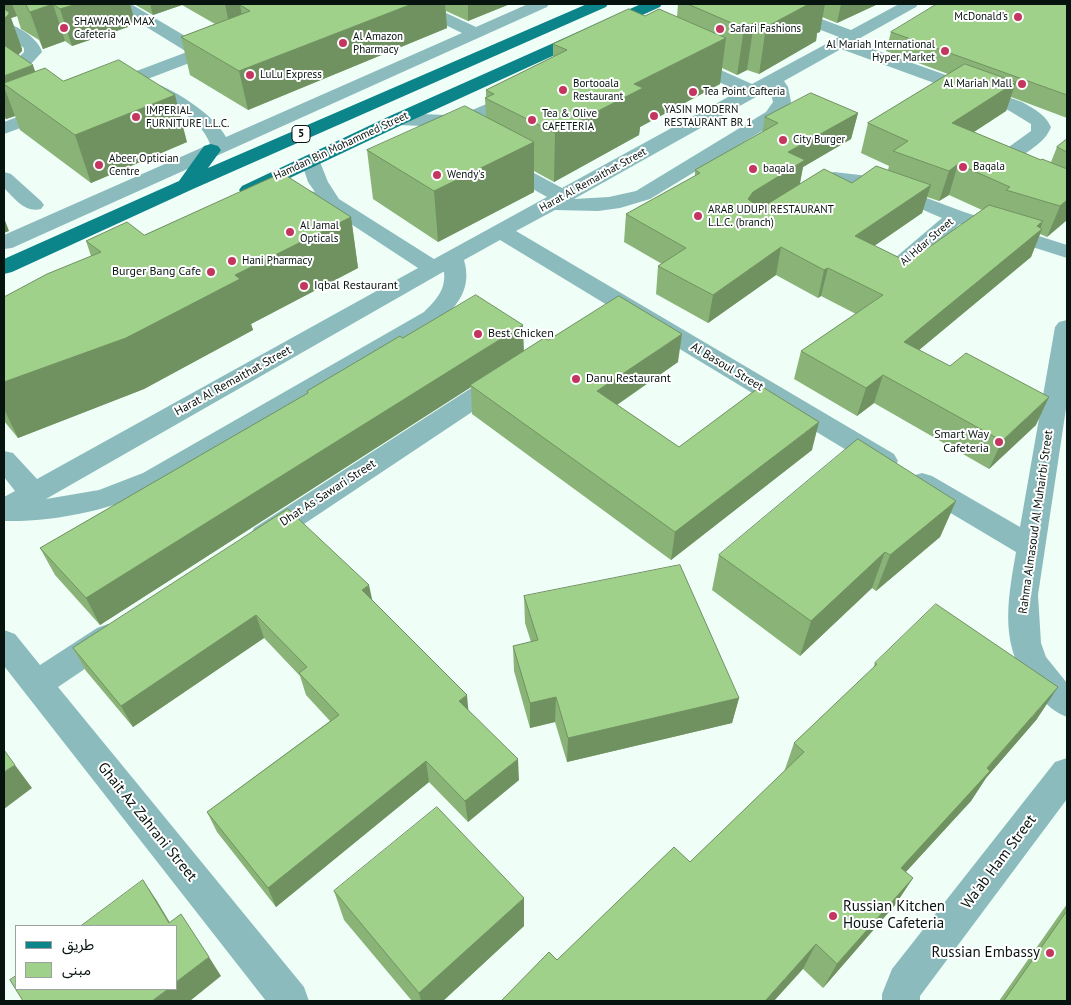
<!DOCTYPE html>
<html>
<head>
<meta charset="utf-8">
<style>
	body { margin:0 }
	#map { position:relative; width:1071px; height:1005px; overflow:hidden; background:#f0fef8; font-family:"PT Sans","Noto Sans Arabic",sans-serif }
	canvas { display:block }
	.frame { position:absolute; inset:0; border:5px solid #06130e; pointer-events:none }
	.legend { position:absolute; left:15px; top:925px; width:162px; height:65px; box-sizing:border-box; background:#fff; border:1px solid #9ba19f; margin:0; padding:6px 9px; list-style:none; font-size:15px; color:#06130e }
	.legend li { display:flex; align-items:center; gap:10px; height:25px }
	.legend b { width:25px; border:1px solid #9ba19f }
</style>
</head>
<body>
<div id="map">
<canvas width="1071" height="1005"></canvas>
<div class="frame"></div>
<ul class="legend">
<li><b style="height:6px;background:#0b848a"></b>طريق</li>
<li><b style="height:14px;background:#a0d18a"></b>مبنى</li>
</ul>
</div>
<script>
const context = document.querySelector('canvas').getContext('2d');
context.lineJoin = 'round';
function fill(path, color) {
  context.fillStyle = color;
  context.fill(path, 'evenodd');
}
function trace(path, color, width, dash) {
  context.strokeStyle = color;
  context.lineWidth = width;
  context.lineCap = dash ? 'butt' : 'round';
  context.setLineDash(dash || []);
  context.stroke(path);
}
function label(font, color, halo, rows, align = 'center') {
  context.font = font + ' "PT Sans",sans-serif';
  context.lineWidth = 4;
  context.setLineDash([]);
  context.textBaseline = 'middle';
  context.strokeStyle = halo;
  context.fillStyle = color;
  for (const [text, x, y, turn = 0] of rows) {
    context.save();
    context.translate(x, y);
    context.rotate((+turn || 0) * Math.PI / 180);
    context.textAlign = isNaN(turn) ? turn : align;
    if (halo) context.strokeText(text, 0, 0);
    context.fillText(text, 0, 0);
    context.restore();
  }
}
const minor = new Path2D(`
	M 112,4 L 131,4 L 202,46 L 220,40 L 226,41 L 229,45 L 226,49 L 145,80 C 170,86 214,114 226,137 L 462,33 L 408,7 L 406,4 L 427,4 L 476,27 L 528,4 L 549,4 L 547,7 L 12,248 L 4,249 L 4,235 L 210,144 C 200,115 163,103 138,89 L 136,83 L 108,93 L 102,92 L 99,88 L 102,84 L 187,52 L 114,7 Z
	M 759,4 L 781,4 L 851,30 L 899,4 L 918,4 L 916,7 L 853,42 L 1022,102 C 1034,109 1045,114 1051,127 C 1045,143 1029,150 1016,160 L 1016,164 L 1021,169 L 1067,189 L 1067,202 L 1007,177 L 996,165 L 996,158 L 999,154 L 1031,131 L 1031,124 L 1008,110 L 841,49 L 784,81 L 788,87 L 791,102 L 780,120 L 650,199 L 620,208 L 598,211 L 555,210 L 516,231 L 894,454 L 898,461 L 894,468 L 885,471 L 876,468 L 500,240 L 464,260 C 472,287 459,304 440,322 L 163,487 C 112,509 59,522 4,521 L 4,497 L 15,491 L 4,477 L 4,451 L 13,453 L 37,479 L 418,268 L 325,207 L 283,196 L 280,192 L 283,188 L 290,186 L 315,192 L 308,182 L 301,161 L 304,157 L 311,155 L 318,157 L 328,182 L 339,199 L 434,259 L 547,197 L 494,167 L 491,163 L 494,159 L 501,157 L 508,159 L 562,188 L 739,91 L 682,66 L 679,62 L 682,58 L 688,57 L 694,58 L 752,84 L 839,37 L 761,7 ZM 770,89 L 773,102 L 766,112 L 636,191 L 609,197 L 574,199 ZM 443,272 L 444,272 C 446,290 436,300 424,312 L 143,473 L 99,490 L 46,499 Z
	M 4,22 C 17,25 39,39 42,52 L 30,65 L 4,75 L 4,64 L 18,58 L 24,52 L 24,48 L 4,34 Z
	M 520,90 L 526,91 L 529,95 L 526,99 L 469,124 L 445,127 L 399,125 L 392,123 L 390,119 L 392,115 L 399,113 L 445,115 L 465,113 Z
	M 52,104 L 59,106 L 61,110 L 59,114 L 4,134 L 4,122 Z
	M 4,172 L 11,174 L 41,201 L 44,205 L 41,209 C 25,213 15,199 4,188 Z
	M 834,172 L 868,176 L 964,212 L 1067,245 L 1067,258 L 960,224 L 905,273 L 897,275 L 889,273 L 886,268 L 889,263 L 942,218 C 917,208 861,180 836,184 C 821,186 819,201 801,196 L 798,192 C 806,181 821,175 834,172 Z
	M 1067,320 L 1067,402 L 1038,595 L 1041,643 L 1046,657 L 1067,683 L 1067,717 C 1054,712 1046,704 1037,694 C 998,650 1007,604 1016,552 L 912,490 L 908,483 L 912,476 L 922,473 L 932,476 L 1020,527 L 1055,327 L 1059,322 Z
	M 502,372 L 511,374 L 514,380 L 511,386 L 274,544 L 264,547 L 254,544 L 250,536 L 254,528 L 493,374 Z
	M 108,624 L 119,628 L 123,637 L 119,646 L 58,687 L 304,987 L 309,1001 L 266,1001 L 4,666 L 4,630 L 15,634 L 40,665 L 97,628 Z
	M 1067,758 L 1067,799 L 920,996 L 920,1001 L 882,1001 L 882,994 L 892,969 L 1055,762 Z`);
const major = new Path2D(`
	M 587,4 L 608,4 L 606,7 L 193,189 L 12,272 L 4,274 L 4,259 L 179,181 L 204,146 L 211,144 L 218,146 L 221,150 L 208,168 Z
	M 641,4 L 662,4 L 660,7 L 406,123 L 256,194 L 249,196 L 242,194 L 239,190 L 242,186 L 392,115 Z`);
const wall = new Path2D(`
	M 4,4 L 130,4 L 135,22 L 127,24 L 128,27 L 72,46 L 65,41 L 43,49 L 39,40 L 21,29 L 17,16 L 11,18 L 22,49 L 22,51 L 18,55 L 35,71 L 63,81 L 187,142 L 91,183 L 20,130 L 15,116 L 6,119 L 4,118 Z
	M 134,4 L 510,4 L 468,21 L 446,11 L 447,28 L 248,110 L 190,75 L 181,37 L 215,24 L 182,5 L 153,15 Z
	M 678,4 L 878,4 L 837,23 L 822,17 L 820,32 L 817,33 L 816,41 L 759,74 L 747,70 L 737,75 L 722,68 L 720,84 L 640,127 L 639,135 L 554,182 L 534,171 L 534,192 L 438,242 L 373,199 L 367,150 L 486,117 L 485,98 L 486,97 L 486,90 L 553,57 L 553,44 L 645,16 L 677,17 Z
	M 1067,5 L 1067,118 L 1011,97 L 1006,111 L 974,132 L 1041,160 L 1051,162 L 1057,147 L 1067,139 L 1067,220 L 1047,237 L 1040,234 L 1031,257 L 919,350 L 1036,425 L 989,469 L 874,403 L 857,416 L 794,379 L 801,351 L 856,314 L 821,296 L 818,298 L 776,275 L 708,323 L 656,294 L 658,266 L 662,264 L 624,242 L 626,214 L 695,176 L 695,170 L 762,132 L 765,117 L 858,113 L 851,139 L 803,167 L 800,184 L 852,183 L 888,170 L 889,166 L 861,153 L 868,123 L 948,74 L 886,51 L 891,32 ZM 949,195 L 982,210 L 908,262 L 874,246 L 922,213 L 927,197 L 939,201 Z
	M 351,217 L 358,268 L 251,324 L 253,330 L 144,389 L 18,438 L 4,421 L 4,297 L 91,256 L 86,241 Z
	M 402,338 L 524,351 L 548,340 L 678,362 L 617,405 L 679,447 L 812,450 L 671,560 L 472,414 L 471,387 L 100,625 L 55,575 L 40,548 L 307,394 L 307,391 Z
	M 956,501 L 940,537 L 876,591 L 872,588 L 800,656 L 712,590 L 719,555 Z
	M 288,509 L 372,600 L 469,711 L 519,780 L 468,822 L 429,782 L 276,907 L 217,832 L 207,812 L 330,721 L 306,695 L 300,676 L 264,638 L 133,727 L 86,671 L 73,648 Z
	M 524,596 L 739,698 L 732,723 L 567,762 L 555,722 L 530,728 L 514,671 L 513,646 L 531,642 L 525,623 Z
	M 875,663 L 1037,719 L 986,778 L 971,801 L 905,872 L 913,878 L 895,905 L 823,988 L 803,969 L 557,960 L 690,862 L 784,772 L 794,743 L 873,669 Z
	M 334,891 L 524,898 L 524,926 L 443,1001 L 412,1001 L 344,920 Z
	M 1067,904 L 1067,1001 L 999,1001 Z`);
const shadedWall = new Path2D(`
	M 4,4 L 12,4 L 17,16 L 11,18 L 22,49 L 22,51 L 17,56 L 4,61 Z
	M 53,4 L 65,41 L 43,49 L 30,12 Z
	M 77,4 L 130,4 L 135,22 L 127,24 L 128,27 L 72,46 L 60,9 Z
	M 150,4 L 182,4 L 182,5 L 153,15 Z
	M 225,4 L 307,4 L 250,11 L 240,5 L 244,28 L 231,33 Z
	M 412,4 L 445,4 L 447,28 L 248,110 L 239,71 Z
	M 468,4 L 510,4 L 468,21 Z
	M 809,4 L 825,4 L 820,32 L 817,33 L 816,41 L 759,74 L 766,27 Z
	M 841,4 L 878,4 L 837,23 Z
	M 754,23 L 747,70 L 737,75 L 744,28 Z
	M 726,38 L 720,84 L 640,127 L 639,135 L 554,182 L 555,133 L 634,84 Z
	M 33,65 L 46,104 L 4,84 L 4,76 Z
	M 1016,82 L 1006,111 L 943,152 L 952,123 Z
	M 4,87 L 15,116 L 6,119 L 4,114 Z
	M 175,95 L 187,142 L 91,183 L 75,135 Z
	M 858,113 L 851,139 L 803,167 L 799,187 L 744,226 L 748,199 L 753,192 L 788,152 Z
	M 534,142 L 534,192 L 438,242 L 434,191 Z
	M 958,164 L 949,195 L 939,201 L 949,171 Z
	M 931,185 L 922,213 L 848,264 L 855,236 Z
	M 1067,200 L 1067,220 L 1047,237 L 1060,206 Z
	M 351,217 L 358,268 L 251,324 L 253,330 L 144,389 L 18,438 L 4,409 L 4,382 L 235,275 Z
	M 4,218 L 9,231 L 4,233 Z
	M 1043,221 L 1039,232 L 1042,229 L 1031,257 L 895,370 L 904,342 Z
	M 781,247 L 776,275 L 708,323 L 713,295 Z
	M 828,268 L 821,296 L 818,298 L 824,270 Z
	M 523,325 L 524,353 L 470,385 L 471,387 L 100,625 L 86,598 Z
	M 682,334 L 678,362 L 595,420 L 597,391 Z
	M 883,375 L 874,403 L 857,416 L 866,388 Z
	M 1049,397 L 1036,425 L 989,469 L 1002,441 Z
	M 819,422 L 812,450 L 671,560 L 675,532 Z
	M 956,501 L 940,537 L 876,591 L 890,555 Z
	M 885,552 L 872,588 L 800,656 L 811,621 Z
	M 369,585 L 374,608 L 362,590 Z
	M 256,615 L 264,638 L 133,727 L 121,706 Z
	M 1058,687 L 1037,719 L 986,778 L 971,801 L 884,896 L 901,868 Z
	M 467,695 L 469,717 L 459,701 Z
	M 556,697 L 555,722 L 530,728 L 530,703 Z
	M 739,698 L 732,723 L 567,762 L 568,738 Z
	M 518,759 L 519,780 L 468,822 L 465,801 Z
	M 426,761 L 429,782 L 276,907 L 268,888 Z
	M 15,765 L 32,788 L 4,809 L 4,772 Z
	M 913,878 L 895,905 L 823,988 L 837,964 Z
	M 143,880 L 157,901 L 172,926 L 171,926 Z
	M 524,898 L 524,926 L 443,1001 L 421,1001 L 419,993 Z
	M 816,944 L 803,969 L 774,1001 L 765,1001 Z
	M 209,957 L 221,976 L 190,1001 L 152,1001 L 168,989 L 176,989 L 176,982 Z`);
const building = new Path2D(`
	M 26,4 L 77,4 L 60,9 L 53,4 L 30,12 Z
	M 244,4 L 412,4 L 239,71 L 181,37 L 250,11 L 240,5 Z
	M 688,4 L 809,4 L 766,27 L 754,23 L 744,28 Z
	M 937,4 L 1063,4 L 1067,5 L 1067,95 L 891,32 Z
	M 4,9 L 9,12 L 9,14 L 4,19 Z
	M 629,9 L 645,16 L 659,9 L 726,38 L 634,84 L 643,88 L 555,133 L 485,98 L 494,94 L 486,90 L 567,50 L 553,44 Z
	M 4,45 L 33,65 L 4,76 Z
	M 119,60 L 175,95 L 75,135 L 4,84 L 4,83 L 45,68 L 63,81 Z
	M 965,64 L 1016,82 L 952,123 L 1041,160 L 1042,159 L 1067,169 L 1067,200 L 1060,206 L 1006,190 L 1010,187 L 958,164 L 949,171 L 893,151 L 908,141 L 868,123 Z
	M 811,93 L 858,113 L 788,152 L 805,160 L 753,192 L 748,199 L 753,203 L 760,205 L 769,203 L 824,169 L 852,183 L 876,166 L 931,185 L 855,236 L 908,262 L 989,205 L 1043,221 L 1037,226 L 1042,229 L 904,342 L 950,366 L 966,353 L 1049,397 L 1002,441 L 883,375 L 866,388 L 801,351 L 883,295 L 828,268 L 824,270 L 781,247 L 713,295 L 658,266 L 686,248 L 626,214 L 700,173 L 695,170 L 778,123 L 765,117 Z
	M 465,106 L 534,142 L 434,191 L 367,150 Z
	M 1067,139 L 1067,152 L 1057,147 Z
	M 282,173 L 351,217 L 235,275 L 240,279 L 126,338 L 4,382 L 4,297 L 47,274 L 101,252 L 86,241 L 127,222 L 144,235 Z
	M 476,295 L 523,325 L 86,598 L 40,548 L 308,393 L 307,391 L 400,336 L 402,338 Z
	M 619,296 L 682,334 L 597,391 L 679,447 L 761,386 L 819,422 L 675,532 L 470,385 L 544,338 L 548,340 Z
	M 858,439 L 956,501 L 890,555 L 885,552 L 811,621 L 719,555 Z
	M 288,509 L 369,585 L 362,590 L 467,695 L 459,701 L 518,759 L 465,801 L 426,761 L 268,888 L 207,812 L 339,715 L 299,673 L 307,667 L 256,615 L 121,706 L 73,648 Z
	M 680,565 L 739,698 L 568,738 L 556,697 L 530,703 L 513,646 L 538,640 L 524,596 Z
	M 936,604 L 1058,687 L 987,768 L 990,771 L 901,868 L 913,878 L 837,964 L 816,944 L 765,1001 L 501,1001 L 549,952 L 557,960 L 674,847 L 690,862 L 804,752 L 794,743 L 877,664 L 875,663 Z
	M 4,750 L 15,765 L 4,772 Z
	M 437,807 L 524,898 L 419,993 L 334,891 Z
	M 143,880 L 169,923 L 181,914 L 209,957 L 176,982 L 176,926 L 81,926 Z
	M 1067,911 L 1067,1001 L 1004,1001 Z
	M 16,976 L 16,989 L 168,989 L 152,1001 L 23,1001 L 10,980 Z`);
const markers = [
	[1018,17,5,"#c4355f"],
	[64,28,5,"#c4355f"],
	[720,29,5,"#c4355f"],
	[343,43,5,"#c4355f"],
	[945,51,5,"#c4355f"],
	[250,75,5,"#c4355f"],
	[1022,84,5,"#c4355f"],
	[563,90,5,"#c4355f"],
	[693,92,5,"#c4355f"],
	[654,116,5,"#c4355f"],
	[136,117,5,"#c4355f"],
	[532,120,5,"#c4355f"],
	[783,140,5,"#c4355f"],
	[99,165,5,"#c4355f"],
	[963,167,5,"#c4355f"],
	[753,169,5,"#c4355f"],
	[437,175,5,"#c4355f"],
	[698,216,5,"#c4355f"],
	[290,232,5,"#c4355f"],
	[232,261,5,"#c4355f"],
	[211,272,5,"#c4355f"],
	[304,286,5,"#c4355f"],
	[478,334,5,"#c4355f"],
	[576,379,5,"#c4355f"],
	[999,442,5,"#c4355f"],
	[833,916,5,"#c4355f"],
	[1050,953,5,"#c4355f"]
];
const farPoinames = [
	["McDonald's",1008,17,"right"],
	["SHAWARMA MAX",74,22],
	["Cafeteria",74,35],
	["Safari Fashions",730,29],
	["Al Amazon",353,37],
	["Pharmacy",353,50],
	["Al Mariah International",935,45,"right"],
	["Hyper Market",935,58,"right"],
	["LuLu Express",260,75],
	["Bortooala",573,84],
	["Restaurant",573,97],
	["Al Mariah Mall",1012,84,"right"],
	["Tea Point Cafteria",703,92],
	["YASIN MODERN",664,110],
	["RESTAURANT BR 1",664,123],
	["IMPERIAL",146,111],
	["FURNITURE L.L.C.",146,124],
	["Tea & Olive",542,114],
	["CAFETERIA",542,127],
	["City Burger",793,140],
	["Abeer Optician",109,159],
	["Centre",109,172],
	["Baqala",973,167],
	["baqala",763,169],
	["Wendy's",447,175],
	["ARAB UDUPI RESTAURANT",708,210],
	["L.L.C. (branch)",708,223],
	["Al Jamal",300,226],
	["Opticals",300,239],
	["Hani Pharmacy",242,261]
];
const shields = [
	[301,134,18]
];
const shieldNames = [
	["5",301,134]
];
const farStreetnames = [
	["Hamdan Bin Mohammed Street",341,146,-25],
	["Harat Al Remaithat Street",593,180,-29],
	["Al Hdar Street",927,242,-41]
];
const poiNames = [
	["Burger Bang Cafe",201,272,"right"],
	["Iqbal Restaurant",314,286],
	["Best Chicken",488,334],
	["Danu Restaurant",586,379],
	["Smart Way",989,435,"right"],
	["Cafeteria",989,449,"right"]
];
const streetNames = [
	["Al Basoul Street",727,367,31],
	["Harat Al Remaithat Street",233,381,-29],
	["Dhat As Sawari Street",328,493,-33],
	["Rahma Almasoud Al Muhairbi Street",1036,522,-82]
];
const nearStreetnames = [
	["Ghait Az Zahrani Street",147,822,51],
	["Wa'ab Ham Street",999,862,-53]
];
const nearPoinames = [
	["Russian Kitchen",843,907],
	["House Cafeteria",843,924],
	["Russian Embassy",1040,953,"right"]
];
fill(minor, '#8cbbbd');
fill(major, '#0b848a');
fill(wall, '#8ab477');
fill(shadedWall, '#709261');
fill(building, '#a0d18a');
trace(building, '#709261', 1);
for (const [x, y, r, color] of markers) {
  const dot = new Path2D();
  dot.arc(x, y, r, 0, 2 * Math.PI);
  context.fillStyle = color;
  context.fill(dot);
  trace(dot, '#fff', 2);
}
label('11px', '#06130e', '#fff', farPoinames, 'left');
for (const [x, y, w] of shields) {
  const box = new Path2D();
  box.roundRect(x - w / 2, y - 8.5, w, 17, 4);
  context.fillStyle = '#fff';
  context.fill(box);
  trace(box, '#06130e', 1);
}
label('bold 11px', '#06130e', null, shieldNames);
label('11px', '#06130e', '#fff', farStreetnames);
label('12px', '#06130e', '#fff', poiNames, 'left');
label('12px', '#06130e', '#fff', streetNames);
label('15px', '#06130e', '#fff', nearStreetnames);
label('15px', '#06130e', '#fff', nearPoinames, 'left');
</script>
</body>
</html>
